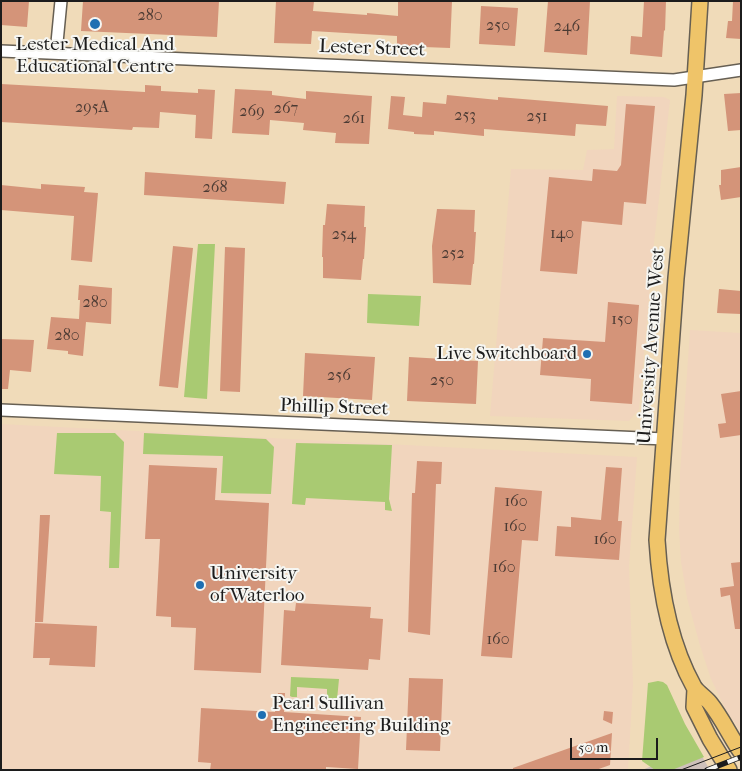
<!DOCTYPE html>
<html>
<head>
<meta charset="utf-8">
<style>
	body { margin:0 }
	#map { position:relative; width:742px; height:771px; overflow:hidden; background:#f0dbb9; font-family:"IM FELL French Canon",serif }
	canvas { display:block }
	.frame { position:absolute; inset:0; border:2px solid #1c1c1c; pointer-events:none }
	.scale { position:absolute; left:570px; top:738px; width:88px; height:22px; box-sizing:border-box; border:2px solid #1c1c1c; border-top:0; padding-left:6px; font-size:15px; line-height:18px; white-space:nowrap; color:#1c1c1c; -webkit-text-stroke:4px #f6f6f2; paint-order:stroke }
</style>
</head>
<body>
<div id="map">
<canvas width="742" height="771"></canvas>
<div class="frame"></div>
<div class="scale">50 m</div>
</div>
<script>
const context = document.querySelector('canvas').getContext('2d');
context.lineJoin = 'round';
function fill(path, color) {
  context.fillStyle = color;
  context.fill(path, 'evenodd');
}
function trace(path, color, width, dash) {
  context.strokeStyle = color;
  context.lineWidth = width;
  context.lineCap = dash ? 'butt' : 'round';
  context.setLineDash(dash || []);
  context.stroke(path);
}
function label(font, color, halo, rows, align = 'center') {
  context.font = font + ' "IM FELL French Canon",serif';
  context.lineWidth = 4;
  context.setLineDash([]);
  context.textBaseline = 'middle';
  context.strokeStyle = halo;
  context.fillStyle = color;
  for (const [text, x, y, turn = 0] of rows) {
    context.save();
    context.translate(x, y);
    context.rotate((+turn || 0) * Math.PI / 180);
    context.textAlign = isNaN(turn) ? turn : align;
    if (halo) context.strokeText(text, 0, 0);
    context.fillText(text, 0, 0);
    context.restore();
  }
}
const built = new Path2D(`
	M 617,96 L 664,97 L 670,100 L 654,243 L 639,409 L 629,421 L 490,416 L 511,169 L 583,170 L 587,150 L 614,149 Z
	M 690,330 L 741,333 L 741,733 L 725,708 L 711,679 L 699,642 L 687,598 L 681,562 L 679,530 L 680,473 Z
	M 1,424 L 637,457 L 629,566 L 633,685 L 628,770 L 1,770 Z`);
const industrial = new Path2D(`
	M 697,748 L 710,770 L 642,770 Z`);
const green = new Path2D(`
	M 198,244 L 215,244 L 207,399 L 184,397 Z
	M 368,294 L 421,296 L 419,326 L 367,323 Z
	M 57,433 L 115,433 L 124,442 L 119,568 L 109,568 L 111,512 L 100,511 L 101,476 L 54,474 Z
	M 144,433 L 266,439 L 274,447 L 271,494 L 221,493 L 223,456 L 143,454 Z
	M 296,443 L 392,445 L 389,499 L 392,511 L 385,510 L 385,502 L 306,498 L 305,505 L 292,504 Z
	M 291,677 L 339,679 L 337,700 L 327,699 L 327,689 L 297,687 L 297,697 L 292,697 L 290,696 Z
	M 658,681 L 663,682 L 667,685 L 685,724 L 704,757 L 672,770 L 655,770 L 642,761 L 648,683 Z`);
const building = new Path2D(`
	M 1,1 L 29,1 L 27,27 L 1,25 Z
	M 83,1 L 219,1 L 217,37 L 81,31 Z
	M 276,1 L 314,1 L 313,11 L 367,15 L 367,13 L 398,16 L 398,1 L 452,1 L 450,48 L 397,46 L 397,36 L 312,31 L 311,44 L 274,43 Z
	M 548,1 L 590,1 L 587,55 L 544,52 Z
	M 644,1 L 666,1 L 665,31 L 664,30 L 662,57 L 630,54 L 631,36 L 642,37 Z
	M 733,1 L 741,1 L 741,39 L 726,38 L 728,21 L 732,21 Z
	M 481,6 L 518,8 L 515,46 L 479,44 Z
	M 1,84 L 145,92 L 145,85 L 161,86 L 161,91 L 198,93 L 198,89 L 215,90 L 212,139 L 195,138 L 196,115 L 160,112 L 159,128 L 133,127 L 132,130 L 1,122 Z
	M 235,89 L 272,91 L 272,95 L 306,99 L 306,91 L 372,96 L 369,144 L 335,143 L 336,133 L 303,130 L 304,123 L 270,120 L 269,135 L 232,133 Z
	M 741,93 L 741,130 L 728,131 L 724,94 Z
	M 447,95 L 498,100 L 498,97 L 608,106 L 606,126 L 576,124 L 575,136 L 484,129 L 484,136 L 434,131 L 434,135 L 414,134 L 414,132 L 388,129 L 391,96 L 405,97 L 403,115 L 422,117 L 423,102 L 446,104 Z
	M 626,104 L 655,106 L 646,204 L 624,202 L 622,225 L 582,221 L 577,274 L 540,271 L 549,177 L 592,181 L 593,169 L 617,171 L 621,165 Z
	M 741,167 L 741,197 L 721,200 L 719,185 L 721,185 L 721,170 Z
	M 145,172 L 286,182 L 284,204 L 144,195 Z
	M 41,184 L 85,187 L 84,192 L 98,193 L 92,262 L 71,260 L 74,216 L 1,210 L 1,185 L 41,189 Z
	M 327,204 L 365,206 L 364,227 L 366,227 L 364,259 L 363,259 L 361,280 L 323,278 L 323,257 L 322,257 L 323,225 L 325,225 Z
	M 437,209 L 475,210 L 474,232 L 476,232 L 474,264 L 473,264 L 471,285 L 433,283 L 432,246 Z
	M 173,246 L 193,248 L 178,388 L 159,386 Z
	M 225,247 L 245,248 L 240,392 L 220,391 Z
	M 79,285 L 112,288 L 111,324 L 86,322 L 83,356 L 68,354 L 68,351 L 47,349 L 51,317 L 79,319 L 80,300 L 78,300 Z
	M 719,289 L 741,291 L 741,314 L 717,313 Z
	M 608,302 L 639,305 L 632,404 L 590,401 L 591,379 L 540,375 L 543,338 L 605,342 Z
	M 1,339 L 34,340 L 31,372 L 10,370 L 8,389 L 1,389 Z
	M 305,353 L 375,357 L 372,400 L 303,396 Z
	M 409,357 L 478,361 L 476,404 L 407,401 Z
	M 741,391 L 741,435 L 720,438 L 718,424 L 726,423 L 721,394 Z
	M 417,461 L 442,462 L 441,484 L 436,484 L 430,635 L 408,632 L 412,493 L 415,493 Z
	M 149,465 L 217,468 L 215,500 L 269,503 L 261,673 L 194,670 L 196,628 L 171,627 L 171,617 L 156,616 L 160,539 L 145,539 Z
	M 606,467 L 622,468 L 618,521 L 622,521 L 619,560 L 555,556 L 557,526 L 571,527 L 571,517 L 601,520 Z
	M 495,487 L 542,491 L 538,541 L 522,540 L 512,658 L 481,656 Z
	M 40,515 L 50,515 L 43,622 L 35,622 Z
	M 741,562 L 741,629 L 735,629 L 730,595 L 721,597 L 720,588 L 734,586 L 731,563 Z
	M 296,603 L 371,607 L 370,618 L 383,619 L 380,660 L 369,659 L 368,670 L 281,665 L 284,610 L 295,611 Z
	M 35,623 L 97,626 L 95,667 L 49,665 L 50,658 L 33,658 Z
	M 409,678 L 443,679 L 440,751 L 406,750 Z
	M 278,693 L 285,693 L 284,712 L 361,717 L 358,769 L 326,767 L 326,770 L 210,770 L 211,763 L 198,762 L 201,708 L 275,712 Z
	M 604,711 L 613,712 L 612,724 L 603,720 Z
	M 612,733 L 610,765 L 596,770 L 513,770 L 513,768 Z`);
const minor = new Path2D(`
	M 1,51 L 674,80 L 741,70
	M 56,53 L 61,1
	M 1,410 L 665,439`);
const major = new Path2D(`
	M 700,1 L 694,95 L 676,278 L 657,540 C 660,590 669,642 694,687 C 698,693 705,697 710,703 C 722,718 730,736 741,752
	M 695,689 L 694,707 L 710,739 L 729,770`);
const tram = new Path2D(`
	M 681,770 L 741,747`);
const rail = new Path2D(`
	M 707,770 L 741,757`);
const markers = [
	[95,24,6,"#1f6fb2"],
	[587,354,5,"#1f6fb2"],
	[200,585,5,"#1f6fb2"],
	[262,715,5,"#1f6fb2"]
];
const numberNames = [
	["280",150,16],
	["250",498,26],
	["246",567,27],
	["295A",92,108],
	["267",286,109],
	["269",252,112],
	["253",465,116],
	["251",537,117],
	["261",354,119],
	["268",215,188],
	["140",562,234],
	["254",344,235],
	["252",453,254],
	["280",95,303],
	["150",622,320],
	["280",67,336],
	["256",339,376],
	["250",442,381],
	["160",516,502],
	["160",515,527],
	["160",605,540],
	["160",504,568],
	["160",498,640]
];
const poiNames = [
	["Lester Medical And",95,45,"center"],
	["Educational Centre",95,67,"center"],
	["Live Switchboard",577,354,"right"],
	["University",210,574],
	["of Waterloo",210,596],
	["Pearl Sullivan",272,704],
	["Engineering Building",272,726]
];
const streetNames = [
	["Lester Street",372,49,2],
	["University Avenue West",652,346,-86],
	["Phillip Street",334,408,2]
];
fill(built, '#f1d5bd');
fill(industrial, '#cec1ba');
fill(green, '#a9ca72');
fill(building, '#d49479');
trace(minor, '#665f53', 14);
trace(major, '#665f53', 18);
trace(minor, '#fff', 11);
trace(major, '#efc469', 15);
trace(tram, '#1c1c1c', 1);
trace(rail, '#1c1c1c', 5.5);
trace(rail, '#f6f6f2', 4, [11]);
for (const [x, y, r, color] of markers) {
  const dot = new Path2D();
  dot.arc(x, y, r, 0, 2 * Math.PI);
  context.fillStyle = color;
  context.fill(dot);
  trace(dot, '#f6f6f2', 2);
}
label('16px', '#4a3a33', null, numberNames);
label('19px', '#1c1c1c', '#f6f6f2', poiNames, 'left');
label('19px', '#1c1c1c', '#f6f6f2', streetNames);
</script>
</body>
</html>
